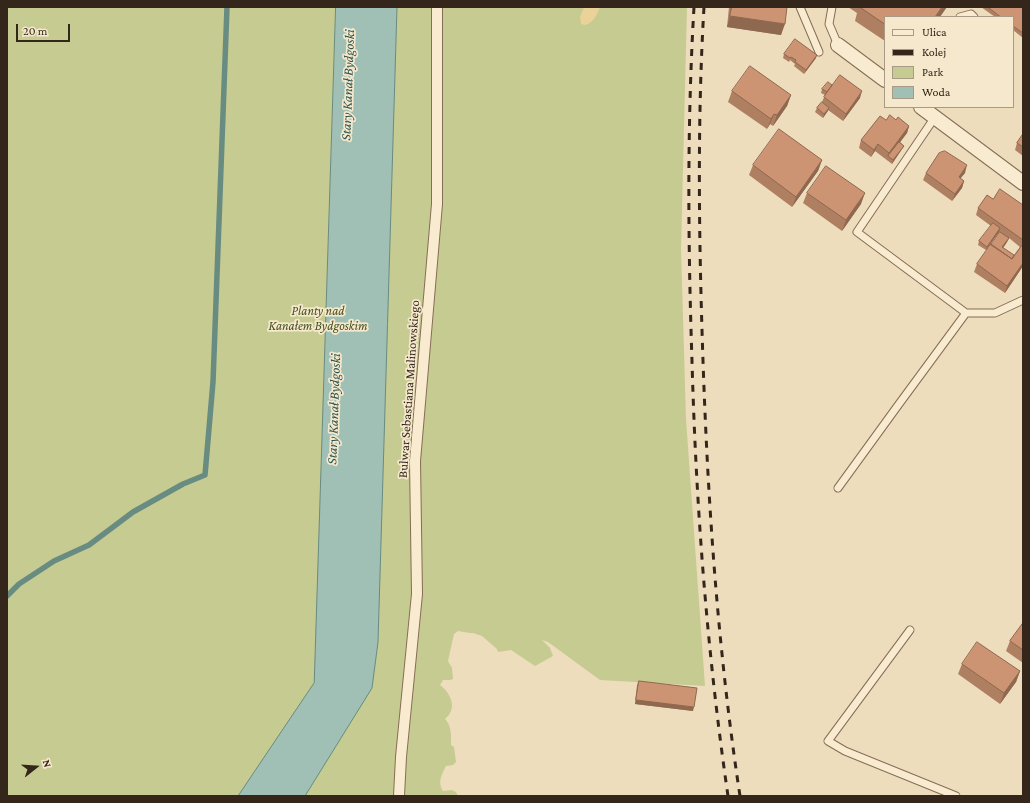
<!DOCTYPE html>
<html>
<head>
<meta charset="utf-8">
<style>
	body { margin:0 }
	#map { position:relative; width:1030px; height:803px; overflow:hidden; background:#edddbd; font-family:"Crimson Pro",serif }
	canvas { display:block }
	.frame { position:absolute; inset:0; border:8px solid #34261b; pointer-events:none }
	.legend { position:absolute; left:884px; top:16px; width:130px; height:92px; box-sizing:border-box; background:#f5e8cc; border:1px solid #a89a85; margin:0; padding:5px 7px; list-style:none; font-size:12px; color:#34261b }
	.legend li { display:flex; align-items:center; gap:8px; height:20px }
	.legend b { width:20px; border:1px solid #a89a85 }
	.north { position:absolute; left:16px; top:747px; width:40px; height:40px; -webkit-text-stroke:3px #f5e8cc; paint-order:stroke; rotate:73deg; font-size:11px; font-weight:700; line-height:16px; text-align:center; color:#34261b }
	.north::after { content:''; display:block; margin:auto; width:14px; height:18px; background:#34261b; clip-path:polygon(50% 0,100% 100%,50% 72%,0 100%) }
	.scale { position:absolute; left:16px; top:24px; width:54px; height:18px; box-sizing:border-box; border:2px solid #34261b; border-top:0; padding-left:5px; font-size:12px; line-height:14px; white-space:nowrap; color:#34261b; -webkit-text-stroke:3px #f5e8cc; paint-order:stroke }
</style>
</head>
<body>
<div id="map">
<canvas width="1030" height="803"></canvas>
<div class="frame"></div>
<ul class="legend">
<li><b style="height:5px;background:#f9ebcf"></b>Ulica</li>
<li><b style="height:5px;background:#34261b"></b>Kolej</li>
<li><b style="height:11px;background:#c6cb91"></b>Park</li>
<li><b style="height:11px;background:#a0bfb5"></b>Woda</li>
</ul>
<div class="north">N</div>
<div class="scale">20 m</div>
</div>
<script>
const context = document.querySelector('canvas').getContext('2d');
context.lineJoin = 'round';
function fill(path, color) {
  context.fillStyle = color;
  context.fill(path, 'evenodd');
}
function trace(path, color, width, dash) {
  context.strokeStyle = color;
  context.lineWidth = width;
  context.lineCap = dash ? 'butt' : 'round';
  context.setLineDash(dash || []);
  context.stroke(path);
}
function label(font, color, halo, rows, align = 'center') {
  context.font = font + ' "Crimson Pro",serif';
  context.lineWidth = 3.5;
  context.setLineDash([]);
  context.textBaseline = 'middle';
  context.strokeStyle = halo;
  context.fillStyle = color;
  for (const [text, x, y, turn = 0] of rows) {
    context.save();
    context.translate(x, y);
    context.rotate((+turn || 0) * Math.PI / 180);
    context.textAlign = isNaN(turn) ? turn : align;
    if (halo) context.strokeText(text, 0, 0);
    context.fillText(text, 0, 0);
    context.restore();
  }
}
const green = new Path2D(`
	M 7,7 L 687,7 L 681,249 L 686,419 L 705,686 L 600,680 L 548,642 L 542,640 L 550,648 L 553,656 L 535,666 L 511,650 L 498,652 L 497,649 L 482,636 L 473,633 L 470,633 L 458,631 L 454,634 L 448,661 L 452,668 L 453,679 L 450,680 L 443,680 L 440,685 C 447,690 455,701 451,711 C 450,714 447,717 445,719 C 452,726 451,736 451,745 L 454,747 L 456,762 L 453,765 L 446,766 C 442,774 437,782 443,791 L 452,790 L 456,792 L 458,796 L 7,796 Z`);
const sand = new Path2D(`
	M 584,7 L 600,7 C 597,15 593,23 585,25 L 581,24 L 580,17 Z`);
const water = new Path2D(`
	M 336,7 L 397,7 L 378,642 L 372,688 L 305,796 L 238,796 L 314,683 Z`);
const stream = new Path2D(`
	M 7,596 L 19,584 L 54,561 L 89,545 L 133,512 L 183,484 L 205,475 L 213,382 L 227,7`);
const service = new Path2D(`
	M 800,7 L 819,52
	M 832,7 L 829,24 L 838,45
	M 960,17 L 971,14 L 974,17
	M 966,313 L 995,313 L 1023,300
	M 838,488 L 899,404 L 966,313 L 857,232 L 935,117
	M 910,630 L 828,741 L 845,751 L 956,796`);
const pedestrian = new Path2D(`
	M 399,796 L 401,757 L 417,594 L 415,461 L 437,204 L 437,7`);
const minor = new Path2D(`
	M 838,45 L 885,80
	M 921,107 L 1023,183`);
const rail = new Path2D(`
	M 694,7 C 687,125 688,243 692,361 C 696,506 707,652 728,796
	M 704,7 C 697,124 699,243 703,361 C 708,506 718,652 740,796`);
const wall = new Path2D(`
	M 729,7 L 787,7 L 781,35 L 727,27 Z
	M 848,7 L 947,7 L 885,17 L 885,41 L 855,21 L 857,13 Z
	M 981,7 L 1023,7 L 1023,38 L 1013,30 L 1013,17 L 995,17 Z
	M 784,54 L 816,58 L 804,74 L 794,66 L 795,64 L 790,60 L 789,62 L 783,58 Z
	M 832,85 L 860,98 L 843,121 L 828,110 L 823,118 L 815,112 L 817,108 L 822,102 L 825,95 L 821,93 L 822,89 Z
	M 732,91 L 791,95 L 787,106 L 773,126 L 770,124 L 767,129 L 728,102 Z
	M 886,120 L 896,120 L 909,126 L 907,133 L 900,142 L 904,146 L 892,164 L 875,151 L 871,157 L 859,148 L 861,140 Z
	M 1023,134 L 1023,156 L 1015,150 L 1017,143 Z
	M 822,160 L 818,171 L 792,207 L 749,175 L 753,165 Z
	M 926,173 L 965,173 L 960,178 L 964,181 L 962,188 L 952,201 L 923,180 Z
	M 807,193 L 861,204 L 842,231 L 803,203 Z
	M 993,199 L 1023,205 L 1023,266 L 1005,293 L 974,272 L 977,264 L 991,245 L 1007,237 L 999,232 L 986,250 L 978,245 L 979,241 L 991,226 L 976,215 L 978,208 ZM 1009,238 L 1020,247 L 1014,255 L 1003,248 L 1007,242 Z
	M 1023,623 L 1023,663 L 1006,651 L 1010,641 Z
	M 962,664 L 1020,671 L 1016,682 L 1000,704 L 958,674 Z
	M 639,681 L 693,711 L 635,704 L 637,685 Z`);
const shadedWall = new Path2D(`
	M 942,7 L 947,7 L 940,17 L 935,17 Z
	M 730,16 L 785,24 L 781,35 L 727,27 Z
	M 817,55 L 816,58 L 804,74 L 806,70 Z
	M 862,91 L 860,98 L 843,121 L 846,114 Z
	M 791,95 L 787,106 L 773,126 L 777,115 Z
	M 829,108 L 828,111 L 823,118 L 824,114 Z
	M 774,114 L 770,124 L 767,129 L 771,119 Z
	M 909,126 L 907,133 L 889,157 L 888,156 L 889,153 Z
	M 878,144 L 875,151 L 871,157 L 874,150 Z
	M 904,146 L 892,164 L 893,160 Z
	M 822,160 L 818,171 L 792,207 L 796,197 Z
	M 967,165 L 965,173 L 956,184 L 959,177 Z
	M 964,181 L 962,188 L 952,201 L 955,194 Z
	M 865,193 L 861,204 L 842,231 L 846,220 Z
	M 1000,228 L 999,232 L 986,250 L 987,247 Z
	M 1009,238 L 1007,242 L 1001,251 L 1002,247 Z
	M 1023,263 L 1023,266 L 1005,293 L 1007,286 Z
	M 1020,671 L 1016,682 L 1000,704 L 1004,693 Z
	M 636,700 L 694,707 L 693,711 L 635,704 Z`);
const building = new Path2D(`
	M 732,7 L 787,7 L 785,24 L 730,16 Z
	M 860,7 L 942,7 L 935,17 L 885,17 L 885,24 Z
	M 988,7 L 1023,7 L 1023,33 L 1013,26 L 1013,17 L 1001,17 Z
	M 795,39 L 817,55 L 806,70 L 795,62 L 796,60 L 791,57 L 790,58 L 784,54 Z
	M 750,66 L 791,95 L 777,115 L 774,114 L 771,119 L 732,91 Z
	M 840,75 L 862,91 L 846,114 L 824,97 Z
	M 828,82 L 832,85 L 827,92 L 822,89 Z
	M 822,102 L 829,108 L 824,114 L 817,108 Z
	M 890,115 L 896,120 L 898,117 L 909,126 L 889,153 L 878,144 L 874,150 L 861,140 L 880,116 L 886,120 Z
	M 779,129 L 822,160 L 796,197 L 753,165 Z
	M 1023,134 L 1023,147 L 1017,143 Z
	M 899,142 L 904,146 L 893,160 L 888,156 Z
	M 945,151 L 967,165 L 959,177 L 964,181 L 955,194 L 926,173 L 939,153 Z
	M 826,166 L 865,193 L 846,220 L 807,193 Z
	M 1000,189 L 1023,205 L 1023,240 L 978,208 L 987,195 L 993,199 Z
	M 993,223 L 1000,228 L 987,247 L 979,241 Z
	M 1000,232 L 1009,238 L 1002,247 L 1014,255 L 1012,259 L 991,245 Z
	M 991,244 L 1012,259 L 1022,245 L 1023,246 L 1023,263 L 1007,286 L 977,264 Z
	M 1023,623 L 1023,650 L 1010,641 Z
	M 977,642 L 1020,671 L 1004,693 L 962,664 Z
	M 639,681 L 697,688 L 694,707 L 636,700 Z`);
const parkNames = [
	["Planty nad",318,311],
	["Kanałem Bydgoskim",318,326]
];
const streetNames = [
	["Bulwar Sebastiana Malinowskiego",409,389,-86]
];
const waterNames = [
	["Stary Kanał Bydgoski",348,85,-88],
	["Stary Kanał Bydgoski",334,409,-88]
];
fill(green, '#c6cb91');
fill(sand, '#ead299');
fill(water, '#a0bfb5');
trace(water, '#688c82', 1);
trace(stream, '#688c82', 5.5);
trace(service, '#856d56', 9);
trace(pedestrian, '#856d56', 12);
trace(minor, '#856d56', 16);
trace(service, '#f9ebcf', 7);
trace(pedestrian, '#f9ebcf', 10);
trace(minor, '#f9ebcf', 14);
trace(rail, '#34261b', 3, [7, 7]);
fill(wall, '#af7f62');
fill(shadedWall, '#8f6850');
fill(building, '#cc9472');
trace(building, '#8f6850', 1);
label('italic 13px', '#465121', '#f5e8cc', parkNames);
label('13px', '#34261b', '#f5e8cc', streetNames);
label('italic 14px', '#2a5450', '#f5e8cc', waterNames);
</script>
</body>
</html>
